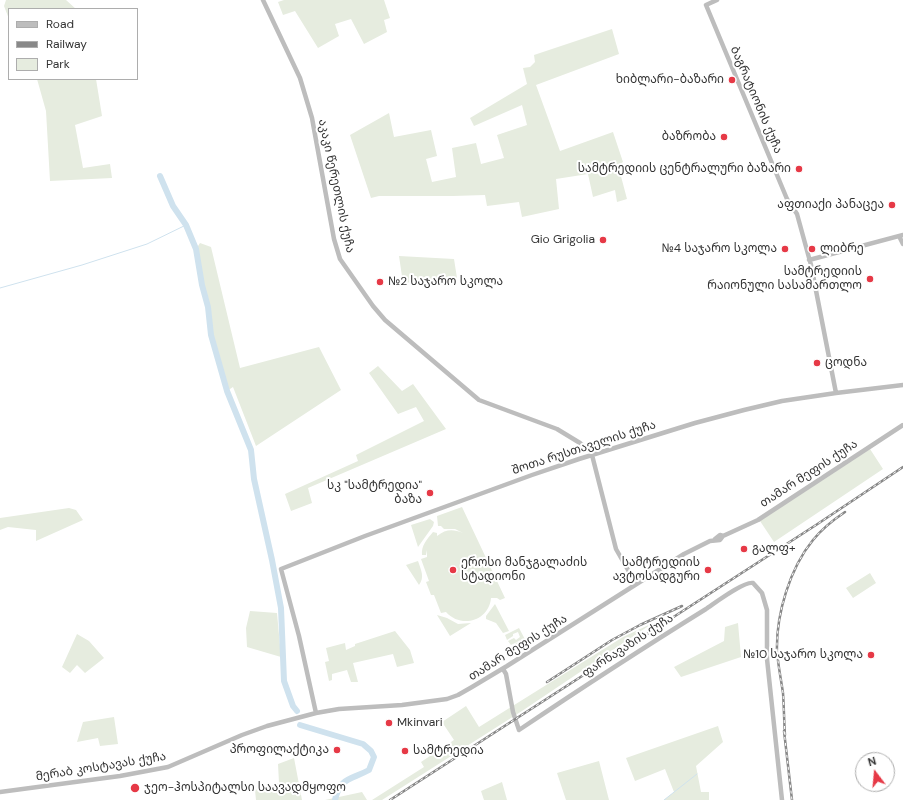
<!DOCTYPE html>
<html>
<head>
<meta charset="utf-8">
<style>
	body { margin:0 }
	#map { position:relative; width:903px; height:800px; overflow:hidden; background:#fff; font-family:"DM Sans",sans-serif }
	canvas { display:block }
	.legend { position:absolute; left:8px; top:8px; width:130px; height:72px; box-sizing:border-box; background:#fff; border:1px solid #adadad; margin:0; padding:5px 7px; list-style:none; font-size:12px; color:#333 }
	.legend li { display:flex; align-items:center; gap:8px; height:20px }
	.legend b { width:20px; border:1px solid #adadad }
	.north { position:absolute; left:855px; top:752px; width:40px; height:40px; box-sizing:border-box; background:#fff; border:1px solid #adadad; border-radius:50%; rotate:344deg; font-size:11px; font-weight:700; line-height:16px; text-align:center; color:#333 }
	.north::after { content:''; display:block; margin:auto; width:14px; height:18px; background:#e63946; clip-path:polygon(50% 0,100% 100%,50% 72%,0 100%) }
</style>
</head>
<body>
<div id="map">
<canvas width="903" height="800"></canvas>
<ul class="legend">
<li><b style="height:5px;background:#bdbdbd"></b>Road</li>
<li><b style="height:5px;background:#888"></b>Railway</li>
<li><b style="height:11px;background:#e6ecdf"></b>Park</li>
</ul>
<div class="north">N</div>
</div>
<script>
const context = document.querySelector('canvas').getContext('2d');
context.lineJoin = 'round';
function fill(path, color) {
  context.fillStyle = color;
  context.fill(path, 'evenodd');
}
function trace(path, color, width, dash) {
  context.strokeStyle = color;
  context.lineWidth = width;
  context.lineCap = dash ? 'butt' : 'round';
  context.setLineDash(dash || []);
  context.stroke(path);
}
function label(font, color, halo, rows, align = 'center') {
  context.font = font + ' "DM Sans","Noto Sans Georgian",sans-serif';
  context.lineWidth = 4;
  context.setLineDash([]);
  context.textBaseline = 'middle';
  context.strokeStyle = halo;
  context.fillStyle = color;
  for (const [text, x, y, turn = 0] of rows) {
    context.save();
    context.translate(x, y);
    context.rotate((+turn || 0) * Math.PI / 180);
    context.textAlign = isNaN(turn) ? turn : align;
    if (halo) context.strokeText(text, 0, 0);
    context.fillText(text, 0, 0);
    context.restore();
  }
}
const green = new Path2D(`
	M 6,0 L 66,0 L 76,9 L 9,9 L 9,19 L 4,6 Z
	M 284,0 L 384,0 L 390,18 L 384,20 L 387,32 L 364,44 L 351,19 L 335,24 L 339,36 L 318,48 L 295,11 L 283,15 L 278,2 Z
	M 612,29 L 619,54 L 536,85 L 560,151 L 613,132 L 623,162 L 618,165 L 627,199 L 617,202 L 615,190 L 593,197 L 588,174 L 556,179 L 559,209 L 522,217 L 519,202 L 487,206 L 485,195 L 453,196 L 379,196 L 371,198 L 350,135 L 389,113 L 394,137 L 431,130 L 437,156 L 426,159 L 432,182 L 456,177 L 452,148 L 476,143 L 481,164 L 504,158 L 497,135 L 527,125 L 522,105 L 474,126 L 470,118 L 527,84 L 523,68 L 530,67 L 535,62 L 534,55 Z
	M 37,79 L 96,79 L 102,116 L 75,125 L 83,168 L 110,164 L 112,178 L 50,181 L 46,111 Z
	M 200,243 L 211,247 L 240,368 L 319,347 L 341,390 L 256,446 L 233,387 L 227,391 L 211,335 L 208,307 L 202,285 L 196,249 Z
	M 399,256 L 454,259 L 457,278 L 403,283 Z
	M 378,366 L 402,391 L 413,384 L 446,429 L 308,488 L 312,503 L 291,511 L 285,494 L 358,461 L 356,455 L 424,421 L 416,407 L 398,414 L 369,373 Z
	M 870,449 L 883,469 L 774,542 L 760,521 Z
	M 462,507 L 505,598 L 500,600 L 497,598 L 491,598 C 489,621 461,629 446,612 L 441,613 L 434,595 L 431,595 L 426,582 L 429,581 L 421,559 L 427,557 L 427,550 L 426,555 L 422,555 C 421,546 427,539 433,532 L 437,533 L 437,536 C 446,529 453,529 463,533 L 455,529 L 444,529 L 441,526 L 438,526 L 437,516 Z
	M 69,508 L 76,510 L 83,520 L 36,541 L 36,530 L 8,527 L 0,530 L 0,518 Z
	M 430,519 L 434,522 L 433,526 L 418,547 L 411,525 Z
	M 418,561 C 421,570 425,577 419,585 L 406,565 Z
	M 870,573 L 876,583 L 853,598 L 846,588 Z
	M 495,604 L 509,631 L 503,633 L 496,623 L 486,619 L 486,616 Z
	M 250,611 L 277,613 L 281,657 L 247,647 L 246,628 Z
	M 437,615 L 447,618 L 458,624 L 471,623 L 450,636 Z
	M 653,623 L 522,711 L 382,800 L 372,800 L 424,767 L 421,762 L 454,740 L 442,722 L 466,706 L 479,727 L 623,637 Z
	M 738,623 L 741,657 L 681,677 L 674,667 L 724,641 L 725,627 Z
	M 519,628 L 528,645 L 515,653 L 513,650 L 516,648 L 517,650 L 523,645 L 521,641 L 515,645 L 515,647 L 512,649 L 511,647 L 519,641 L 511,645 L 508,641 L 514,638 L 516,640 L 520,637 L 518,632 L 513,634 L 513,636 L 507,640 L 505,635 Z
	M 395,631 L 410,650 L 414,663 L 397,667 L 393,654 L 353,663 L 358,682 L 351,682 L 347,670 L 332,674 L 332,680 L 329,681 L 325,662 L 329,661 L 326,648 L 345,643 L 346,650 L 355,646 L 355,644 Z
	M 77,634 L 89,641 L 104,658 L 85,673 L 77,665 L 70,673 L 62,667 Z
	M 114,717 L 118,744 L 100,746 L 98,738 L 77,742 L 83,722 Z
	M 718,726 L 723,742 L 696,766 L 701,792 L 709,792 L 709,800 L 664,800 L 674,792 L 665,769 L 635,781 L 626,758 Z
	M 294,758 L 302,800 L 256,800 L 255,790 L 279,783 L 278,764 Z
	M 599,761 L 609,800 L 566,800 L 557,773 Z
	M 502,782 L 507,800 L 484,800 L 481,791 Z
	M 362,792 L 367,800 L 325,800 Z`);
const stream = new Path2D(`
	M 0,288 L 82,265 L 147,244 L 186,225
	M 664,800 L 697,774`);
const river = new Path2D(`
	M 160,176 L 173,206 L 186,225 L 196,249 L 202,285 L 208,307 L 211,335 L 227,391 L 251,450 L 254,479 L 272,560 L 281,608 L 284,681 L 293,706 L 297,711
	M 300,725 L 363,744 L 371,751 L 374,757 L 369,770 C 351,780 340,777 335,800`);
const secondary = new Path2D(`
	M 263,0 L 300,78 L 312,118 L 334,239 L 340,259 L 373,306 L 385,320 L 479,400 L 557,429 L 580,443 L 590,451 L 592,455 L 616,549 L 636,584
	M 717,0 L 706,5 L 787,199 L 797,214 L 811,265 L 836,393
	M 899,236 L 903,244
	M 809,260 L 903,235
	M 723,536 L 758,520 L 903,425
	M 503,669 L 506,674 L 513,712 L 519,730 C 580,689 643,648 706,609 C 715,603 744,581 753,583 L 762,593 L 767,610 L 767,659 L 782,800
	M 316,713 L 299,636 L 281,569 L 365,536 L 532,475 L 579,459 L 695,423 L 744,410 L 782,401 L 836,393 L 903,385
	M 0,792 L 120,776 L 168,767 L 242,735 L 267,726 L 316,713 L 339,709 L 402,705 L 447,699 L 458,695 L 472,687 L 507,666 L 684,554 L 710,541 L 720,540 L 723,536 L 720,535 L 715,539 L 716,540`);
const rail = new Path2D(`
	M 547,682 L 612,640 L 640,625 L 682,606
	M 784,731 L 792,800
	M 785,735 C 784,721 784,707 783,693 C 781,679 778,665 777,651 C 776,614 790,568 813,540 C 822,529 833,520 845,512
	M 390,800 L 816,525 L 903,467`);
const markers = [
	[732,80,4,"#e63946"],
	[724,137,4,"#e63946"],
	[799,169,4,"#e63946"],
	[892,205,4,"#e63946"],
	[603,240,4,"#e63946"],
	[785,249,4,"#e63946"],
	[812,249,4,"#e63946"],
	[870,279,4,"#e63946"],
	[380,282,4,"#e63946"],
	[817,363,4,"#e63946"],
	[430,493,4,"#e63946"],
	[744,549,4,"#e63946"],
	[453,570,4,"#e63946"],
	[708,570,4,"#e63946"],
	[871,655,4,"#e63946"],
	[389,723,4,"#e63946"],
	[337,750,4,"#e63946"],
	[405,751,4,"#e63946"],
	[135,788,5,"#e63946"]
];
const poiNames = [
	["ხიბლარი-ბაზარი",724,80],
	["ბაზრობა",716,137],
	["სამტრედიის ცენტრალური ბაზარი",791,169],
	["აფთიაქი პანაცეა",884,205],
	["Gio Grigolia",595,240],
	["№4 საჯარო სკოლა",777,249],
	["ლიბრე",820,249,"left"],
	["სამტრედიის",862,272],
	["რაიონული სასამართლო",862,286],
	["№2 საჯარო სკოლა",388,282,"left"],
	["ცოდნა",825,363,"left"],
	["სკ \"სამტრედია\"",422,486],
	["ბაზა",422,500],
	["გალფ+",752,549,"left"],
	["ეროსი მანჯგალაძის",461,563,"left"],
	["სტადიონი",461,577,"left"],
	["სამტრედიის",700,563],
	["ავტოსადგური",700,577],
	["№10 საჯარო სკოლა",863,655],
	["Mkinvari",397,723,"left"],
	["პროფილაქტიკა",329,750],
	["სამტრედია",413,751,"left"],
	["ჯეო-ჰოსპიტალსი საავადმყოფო",144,788,"left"]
];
const streetNames = [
	["ბაგრატიონის ქუჩა",756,100,67],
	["აკაკი წერეთლის ქუჩა",336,186,78],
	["შოთა რუსთაველის ქუჩა",584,448,-18],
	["თამარ მეფის ქუჩა",809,474,-33],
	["ფარნავაზის ქუჩა",628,646,-33],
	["თამარ მეფის ქუჩა",518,648,-32],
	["მერაბ კოსტავას ქუჩა",101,767,-9]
];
fill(green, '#e6ecdf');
trace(stream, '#cfe2ee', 1);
trace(river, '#cfe2ee', 6);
trace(secondary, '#bdbdbd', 4.5);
trace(rail, '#888', 2.5);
trace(rail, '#fff', 1, [3]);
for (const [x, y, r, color] of markers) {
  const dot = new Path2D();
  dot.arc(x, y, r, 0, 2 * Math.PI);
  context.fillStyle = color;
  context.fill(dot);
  trace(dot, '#fff', 1.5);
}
label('12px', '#333', '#fff', poiNames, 'right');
label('12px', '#333', '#fff', streetNames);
</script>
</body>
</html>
